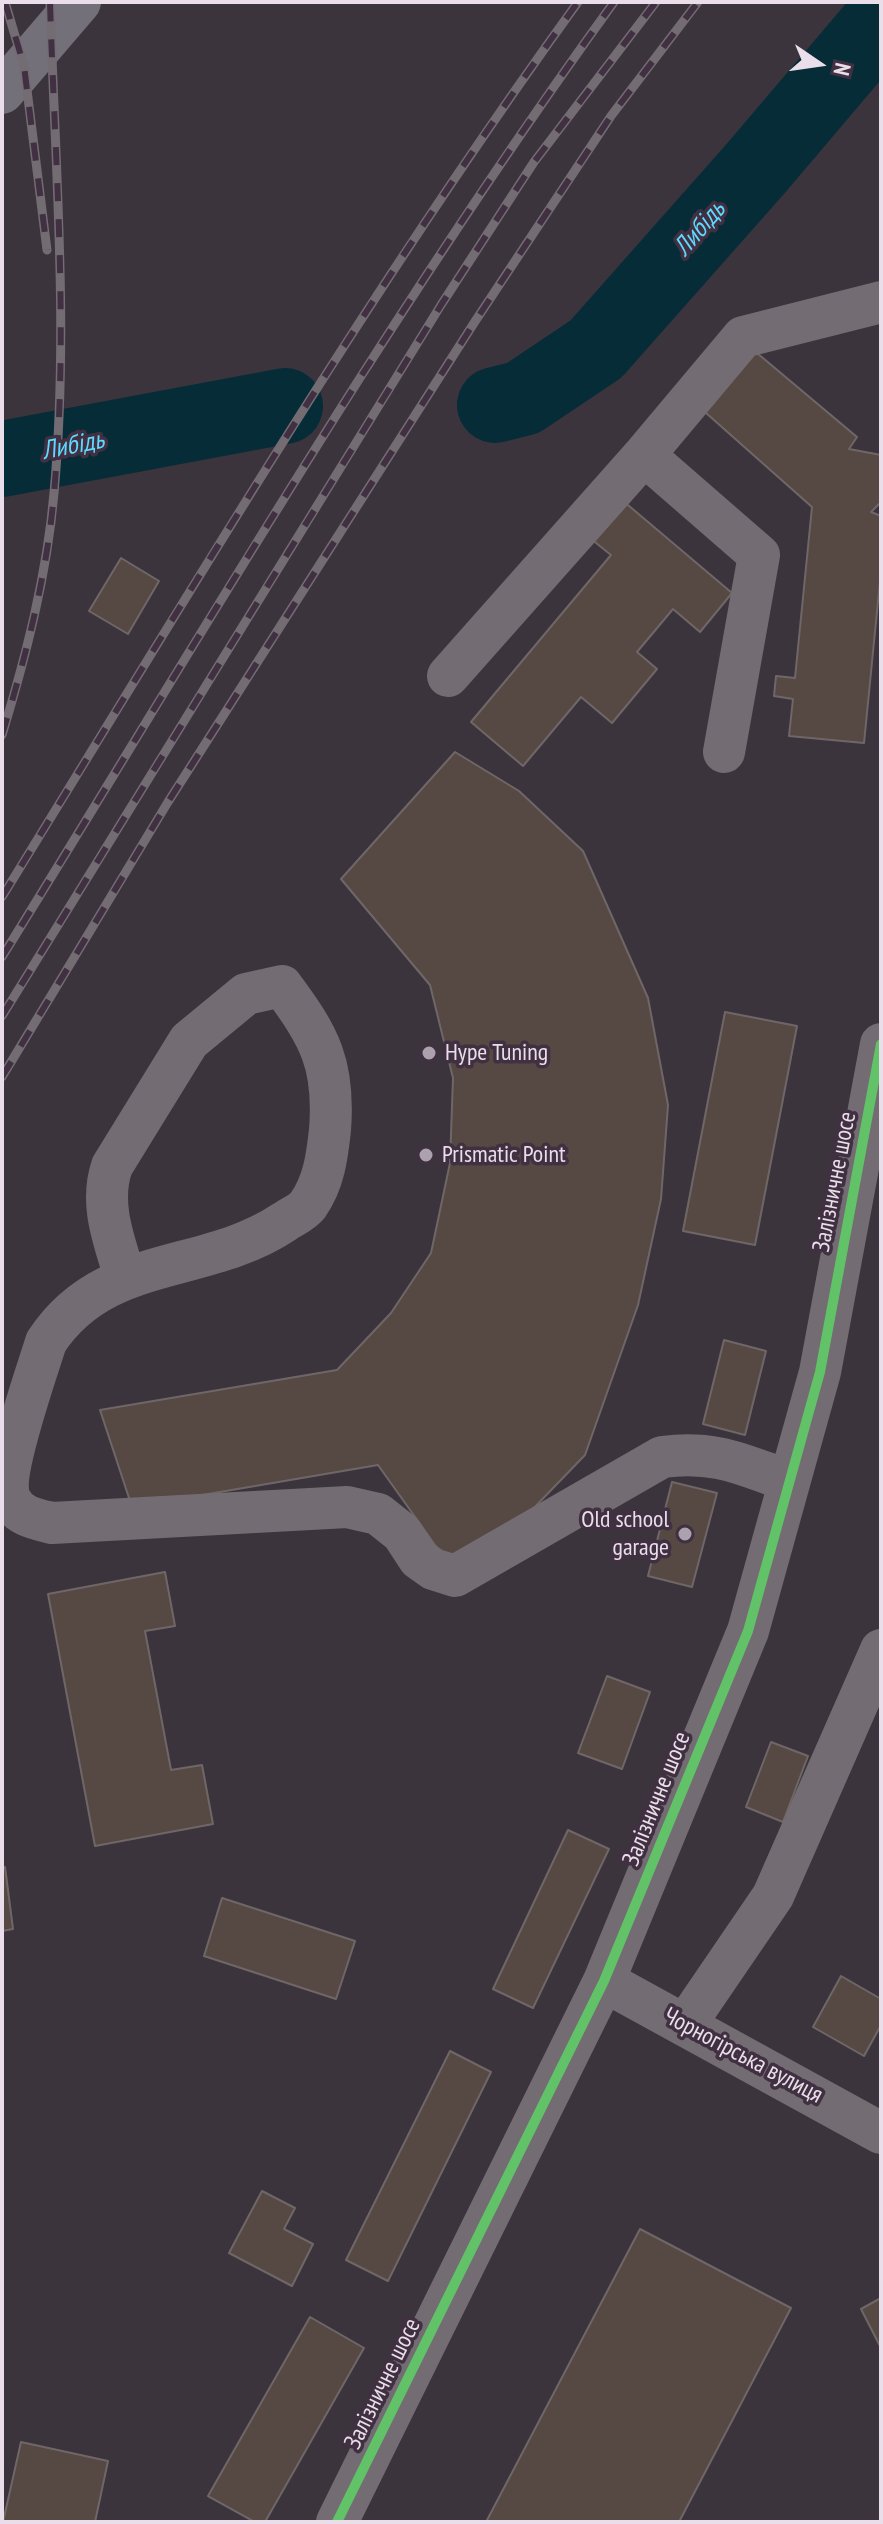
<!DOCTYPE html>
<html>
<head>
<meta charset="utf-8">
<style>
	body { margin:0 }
	#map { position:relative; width:883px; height:2524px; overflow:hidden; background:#3c343d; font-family:"PT Sans Narrow",sans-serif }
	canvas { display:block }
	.frame { position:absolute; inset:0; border:4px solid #e9dee9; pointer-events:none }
	.north { position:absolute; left:779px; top:24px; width:80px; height:80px; -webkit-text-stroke:6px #403041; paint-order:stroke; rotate:103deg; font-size:22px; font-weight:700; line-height:32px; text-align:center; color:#e9dee9 }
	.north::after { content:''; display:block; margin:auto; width:28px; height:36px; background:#e9dee9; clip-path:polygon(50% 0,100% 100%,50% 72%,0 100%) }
</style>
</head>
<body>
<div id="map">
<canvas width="883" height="2524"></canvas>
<div class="frame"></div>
<div class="north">N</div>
</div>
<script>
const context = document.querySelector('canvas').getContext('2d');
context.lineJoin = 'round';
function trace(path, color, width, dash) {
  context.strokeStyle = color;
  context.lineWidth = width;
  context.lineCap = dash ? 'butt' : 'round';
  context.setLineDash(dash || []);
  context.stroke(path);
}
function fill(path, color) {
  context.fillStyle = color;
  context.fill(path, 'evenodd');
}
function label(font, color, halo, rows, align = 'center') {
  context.font = font + ' "PT Sans Narrow",sans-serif';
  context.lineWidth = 7;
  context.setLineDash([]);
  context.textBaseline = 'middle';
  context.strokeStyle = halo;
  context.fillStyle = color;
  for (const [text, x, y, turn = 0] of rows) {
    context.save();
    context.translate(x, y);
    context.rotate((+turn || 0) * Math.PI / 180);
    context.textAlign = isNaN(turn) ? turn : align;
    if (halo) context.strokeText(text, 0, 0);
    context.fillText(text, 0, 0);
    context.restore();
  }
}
const river = new Path2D(`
	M 495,405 L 523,398 L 596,349 L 757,167 L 881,21
	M 2,459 L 285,406`);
const building = new Path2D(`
	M 751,348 L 857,437 L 849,449 L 881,455 L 881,502 L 871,512 L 881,516 L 881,571 L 864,743 L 789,736 L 793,699 L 774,696 L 776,676 L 795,678 L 812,507 L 697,405 Z
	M 622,500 L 732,593 L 700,632 L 673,609 L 637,652 L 657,669 L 612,723 L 581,697 L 523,766 L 471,722 L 611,555 L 590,538 Z
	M 121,558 L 159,581 L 128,634 L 89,611 Z
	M 455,752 L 519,791 L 583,851 L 648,998 L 668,1105 L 661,1199 L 638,1305 L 585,1455 L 528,1514 L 450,1566 L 378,1465 L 132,1507 L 100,1410 L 337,1370 L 391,1313 L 431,1253 L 450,1163 L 453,1078 L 430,985 L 341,879 Z
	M 725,1012 L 797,1026 L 755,1245 L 683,1231 Z
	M 724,1340 L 766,1351 L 745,1435 L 703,1424 Z
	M 672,1482 L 717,1493 L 692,1587 L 648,1576 Z
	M 165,1572 L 175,1626 L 145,1631 L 171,1770 L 202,1765 L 213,1824 L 95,1846 L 48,1594 Z
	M 607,1676 L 650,1692 L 622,1769 L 578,1753 Z
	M 771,1742 L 808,1756 L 783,1822 L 746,1807 Z
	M 568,1830 L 609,1849 L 533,2008 L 493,1989 Z
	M 5,1867 L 13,1929 L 2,1931 L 2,1868 Z
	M 222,1898 L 355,1941 L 336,1999 L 204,1956 Z
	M 841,1976 L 881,1999 L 881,2025 L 864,2056 L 813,2027 Z
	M 450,2051 L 491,2072 L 388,2281 L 346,2260 Z
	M 262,2191 L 295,2208 L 284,2229 L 313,2244 L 292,2286 L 229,2253 Z
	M 640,2229 L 791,2308 L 679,2522 L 486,2522 Z
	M 881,2298 L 881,2348 L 861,2309 Z
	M 310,2317 L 364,2348 L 265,2522 L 255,2522 L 208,2496 Z
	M 21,2442 L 108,2461 L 95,2522 L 3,2522 Z`);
const minor = new Path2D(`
	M 448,676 L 644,455
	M 724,752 L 759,555 L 644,455 L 743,337 L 881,302
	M 125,1277 C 114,1240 99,1204 112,1166 L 189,1041 L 246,994 L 282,986 C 320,1037 335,1065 330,1130 C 327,1157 324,1182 308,1205 C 303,1212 291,1217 284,1222 C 205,1275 104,1253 46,1342 C 37,1372 0,1474 10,1499 C 18,1516 35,1519 52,1523 L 347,1507 L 378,1514 L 402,1533 L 419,1559 L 433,1569 L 455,1576 L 662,1457 C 714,1450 741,1464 789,1481
	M 604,1981 L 881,2133
	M 685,2025 L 773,1896 L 881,1650
	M 337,2522 L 604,1981 L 748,1631 L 820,1372 L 881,1044`);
const major = new Path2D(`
	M 2,92 L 79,2`);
const rail = new Path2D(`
	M 5,2 L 24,66 L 47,250
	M 2,735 C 26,656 47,575 54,493 C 69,330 55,165 50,2
	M 2,897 C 188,595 370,289 578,2
	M 2,957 C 200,637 393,307 614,2
	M 2,1016 L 441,305 L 534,162 L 656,2
	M 2,1077 L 168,802 L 474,323 L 611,116 L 698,2`);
const cycleway = new Path2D(`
	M 337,2522 L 604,1981 L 748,1631 L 820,1372 L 881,1044`);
const markers = [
	[429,1053,8,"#aca2ad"],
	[426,1155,8,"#aca2ad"],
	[685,1534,8,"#aca2ad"]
];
const poiNames = [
	["Hype Tuning",445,1053],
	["Prismatic Point",442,1155],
	["Old school",669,1520,"right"],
	["garage",669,1548,"right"]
];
const streetNames = [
	["Залізничне шосе",835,1182,-79],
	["Залізничне шосе",657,1799,-68],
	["Чорногірська вулиця",743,2056,28],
	["Залізничне шосе",383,2384,-64]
];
const waterNames = [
	["Либідь",700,229,-49],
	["Либідь",73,446,-11]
];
trace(river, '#062c38', 76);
fill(building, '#564843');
trace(building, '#6f6767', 2);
trace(minor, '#736c73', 42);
trace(major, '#737079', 44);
trace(rail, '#736c73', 9);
trace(rail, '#403041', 6, [18]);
trace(cycleway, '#61c268', 10);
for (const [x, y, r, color] of markers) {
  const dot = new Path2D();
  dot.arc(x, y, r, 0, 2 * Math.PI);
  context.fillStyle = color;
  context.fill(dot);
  trace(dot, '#403041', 3);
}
label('24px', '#e9dee9', '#403041', poiNames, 'left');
label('24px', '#e9dee9', '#403041', streetNames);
label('italic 26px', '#5ed9ff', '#403041', waterNames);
</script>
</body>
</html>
